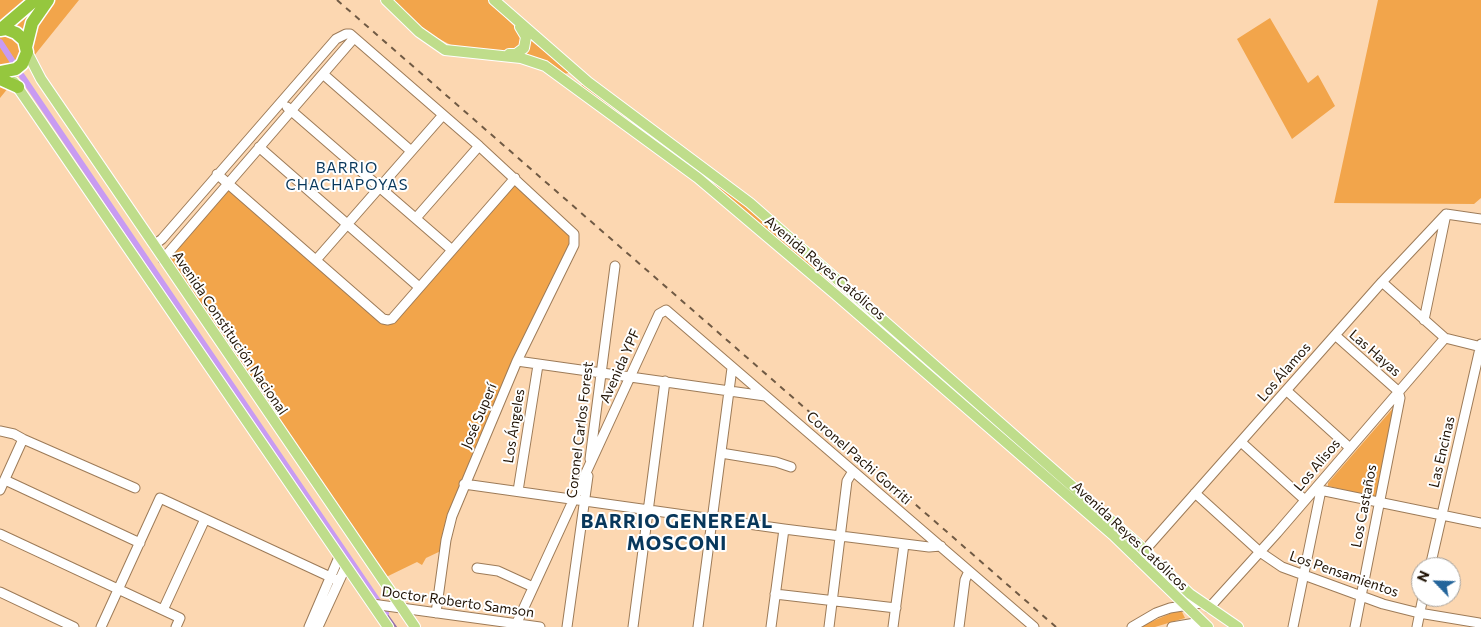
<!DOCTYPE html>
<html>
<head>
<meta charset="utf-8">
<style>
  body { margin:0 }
  #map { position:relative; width:1481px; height:627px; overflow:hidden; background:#fcd7b1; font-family:Commissioner,sans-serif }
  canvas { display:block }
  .north { position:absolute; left:1411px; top:557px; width:50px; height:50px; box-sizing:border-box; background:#fff; border:1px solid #a6a19b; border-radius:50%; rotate:294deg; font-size:14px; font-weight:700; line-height:20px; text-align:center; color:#211406 }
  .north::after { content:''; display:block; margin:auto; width:18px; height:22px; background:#24659b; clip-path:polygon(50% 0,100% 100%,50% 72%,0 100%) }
</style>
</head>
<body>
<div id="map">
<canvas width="1481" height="627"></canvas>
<div class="north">N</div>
</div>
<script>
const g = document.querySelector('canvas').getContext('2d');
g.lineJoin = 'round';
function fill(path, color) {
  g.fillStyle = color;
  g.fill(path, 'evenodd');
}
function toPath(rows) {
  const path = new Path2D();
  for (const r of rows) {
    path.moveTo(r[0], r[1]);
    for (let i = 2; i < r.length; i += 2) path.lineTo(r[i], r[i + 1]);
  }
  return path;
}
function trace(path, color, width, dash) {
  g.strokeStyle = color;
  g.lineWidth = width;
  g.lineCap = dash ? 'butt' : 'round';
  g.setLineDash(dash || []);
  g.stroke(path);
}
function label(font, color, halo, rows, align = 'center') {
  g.font = font + ' Commissioner,sans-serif';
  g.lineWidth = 4;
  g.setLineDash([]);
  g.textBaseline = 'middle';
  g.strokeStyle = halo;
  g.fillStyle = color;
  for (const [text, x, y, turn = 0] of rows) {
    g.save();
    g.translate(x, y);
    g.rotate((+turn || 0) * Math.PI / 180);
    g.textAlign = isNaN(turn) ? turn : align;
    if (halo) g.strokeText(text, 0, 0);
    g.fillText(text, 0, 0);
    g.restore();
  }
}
const green = toPath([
  [0,0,79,0,0,98],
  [393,0,488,0,519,31,524,43,514,52,455,47,427,33],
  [1378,0,1481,0,1481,198,1474,204,1334,203],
  [1270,18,1308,83,1318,75,1335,106,1292,139,1237,39],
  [530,40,568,70,568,73,564,74,553,66,524,54],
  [584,84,723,187,823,273,820,277,731,199,581,86],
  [515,178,575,238,453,513,445,549,426,558,422,565,417,562,382,579,163,259,228,183,385,320],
  [1395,406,1378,498,1328,486,1328,483],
  [1174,612,1182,612,1185,618,1155,627,1139,627]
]);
const stream = toPath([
  [386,613,396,627]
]);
const canal = toPath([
  [0,42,13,62],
  [22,76,386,613]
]);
const minor = toPath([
  [323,74,411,151],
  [287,107,452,250],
  [259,147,419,287],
  [217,174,383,319,388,320,392,319,515,178],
  [1446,214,1481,219],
  [416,218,479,146],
  [154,245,162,239,336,39,346,34,350,34,479,146,574,234,574,245,517,361,452,516,446,540,436,613],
  [163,259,354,38],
  [316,260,443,115],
  [1382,282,1445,338,1481,347],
  [1424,320,1446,214],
  [1335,335,1398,391,1400,398,1355,627],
  [517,361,765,396],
  [1287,391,1350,448],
  [0,431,14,434,23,439,0,490],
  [23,439,135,488],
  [1241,442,1305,500],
  [721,453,776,462,791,467],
  [590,459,615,266],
  [5,480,140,543],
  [464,484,784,529,929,547,941,546],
  [1315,489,1481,523],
  [518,491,538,365],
  [1195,493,1260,552,1282,567,1383,604,1419,613,1479,623],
  [0,534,180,618,176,627],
  [1137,559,1382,282,1446,214],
  [1430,567,1481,344],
  [477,568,498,571,533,587],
  [0,592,74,627],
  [775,594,896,608],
  [372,604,540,627],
  [1209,608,1277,533,1445,338],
  [163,610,205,519],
  [101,627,160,498,339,581],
  [309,627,339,557],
  [318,627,346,566],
  [515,627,659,314,666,310,1034,627],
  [567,627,588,476],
  [633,627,665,381],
  [698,627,732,368],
  [771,627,784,529],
  [829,627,847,481,853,471],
  [893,627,904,544],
  [959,627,965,580,969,571],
  [1132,627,1156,613,1170,608,1201,603],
  [1172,627,1201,622],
  [1293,627,1321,490],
  [1417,627,1423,597]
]);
const major = toPath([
  [386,0,419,32,445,50,521,58,545,66,698,178,835,294,1113,535,1208,627],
  [494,0,588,82,750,203,1138,544,1190,594,1238,627],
  [27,52,41,79,415,627],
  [509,54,516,54,524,48,526,37,520,27],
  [14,82,388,627]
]);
const highway = toPath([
  [0,30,6,29,16,33,24,40,27,52,22,64,16,69,0,72],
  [0,30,35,0],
  [26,47,32,23,48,0],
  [0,79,18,87]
]);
const rail = toPath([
  [337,0,1056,627]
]);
const streetNames = [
  ["Avenida Reyes Católicos",825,268,40],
  ["Avenida Constitución Nacional",230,333,56],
  ["Las Hayas",1375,353,41],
  ["Avenida YPF",620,366,-66],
  ["Los Álamos",1284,372,-49],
  ["José Superí",479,416,-67],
  ["Los Ángeles",514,426,-81],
  ["Coronel Carlos Forest",580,430,-83],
  ["Las Encinas",1442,452,-77],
  ["Coronel Pachi Gorriti",859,458,41],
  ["Los Alisos",1317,465,-50],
  ["Los Castaños",1364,506,-79],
  ["Avenida Reyes Católicos",1130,536,43],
  ["Los Pensamientos",1344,574,19],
  ["Doctor Roberto Samson",458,602,8]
];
const neighbourhoodNames = [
  ["BARRIO",347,168],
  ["CHACHAPOYAS",347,185]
];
const districtNames = [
  ["BARRIO GENEREAL",677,522],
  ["MOSCONI",677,544]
];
fill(green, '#f2a54b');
trace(stream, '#9672ab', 2);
trace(canal, '#c89bf2', 6);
trace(minor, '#9d7b58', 11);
trace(major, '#fff', 12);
trace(highway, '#fff', 15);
trace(minor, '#fff', 9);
trace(major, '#bfdd8b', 10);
trace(highway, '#95c73e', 12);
trace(rail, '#705a44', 2, [6, 6]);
label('14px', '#211406', '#fff', streetNames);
g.letterSpacing = '1px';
label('15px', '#08375b', '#fff', neighbourhoodNames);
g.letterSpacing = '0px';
g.letterSpacing = '1px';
label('bold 19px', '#08375b', '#fff', districtNames);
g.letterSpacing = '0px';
</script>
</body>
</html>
